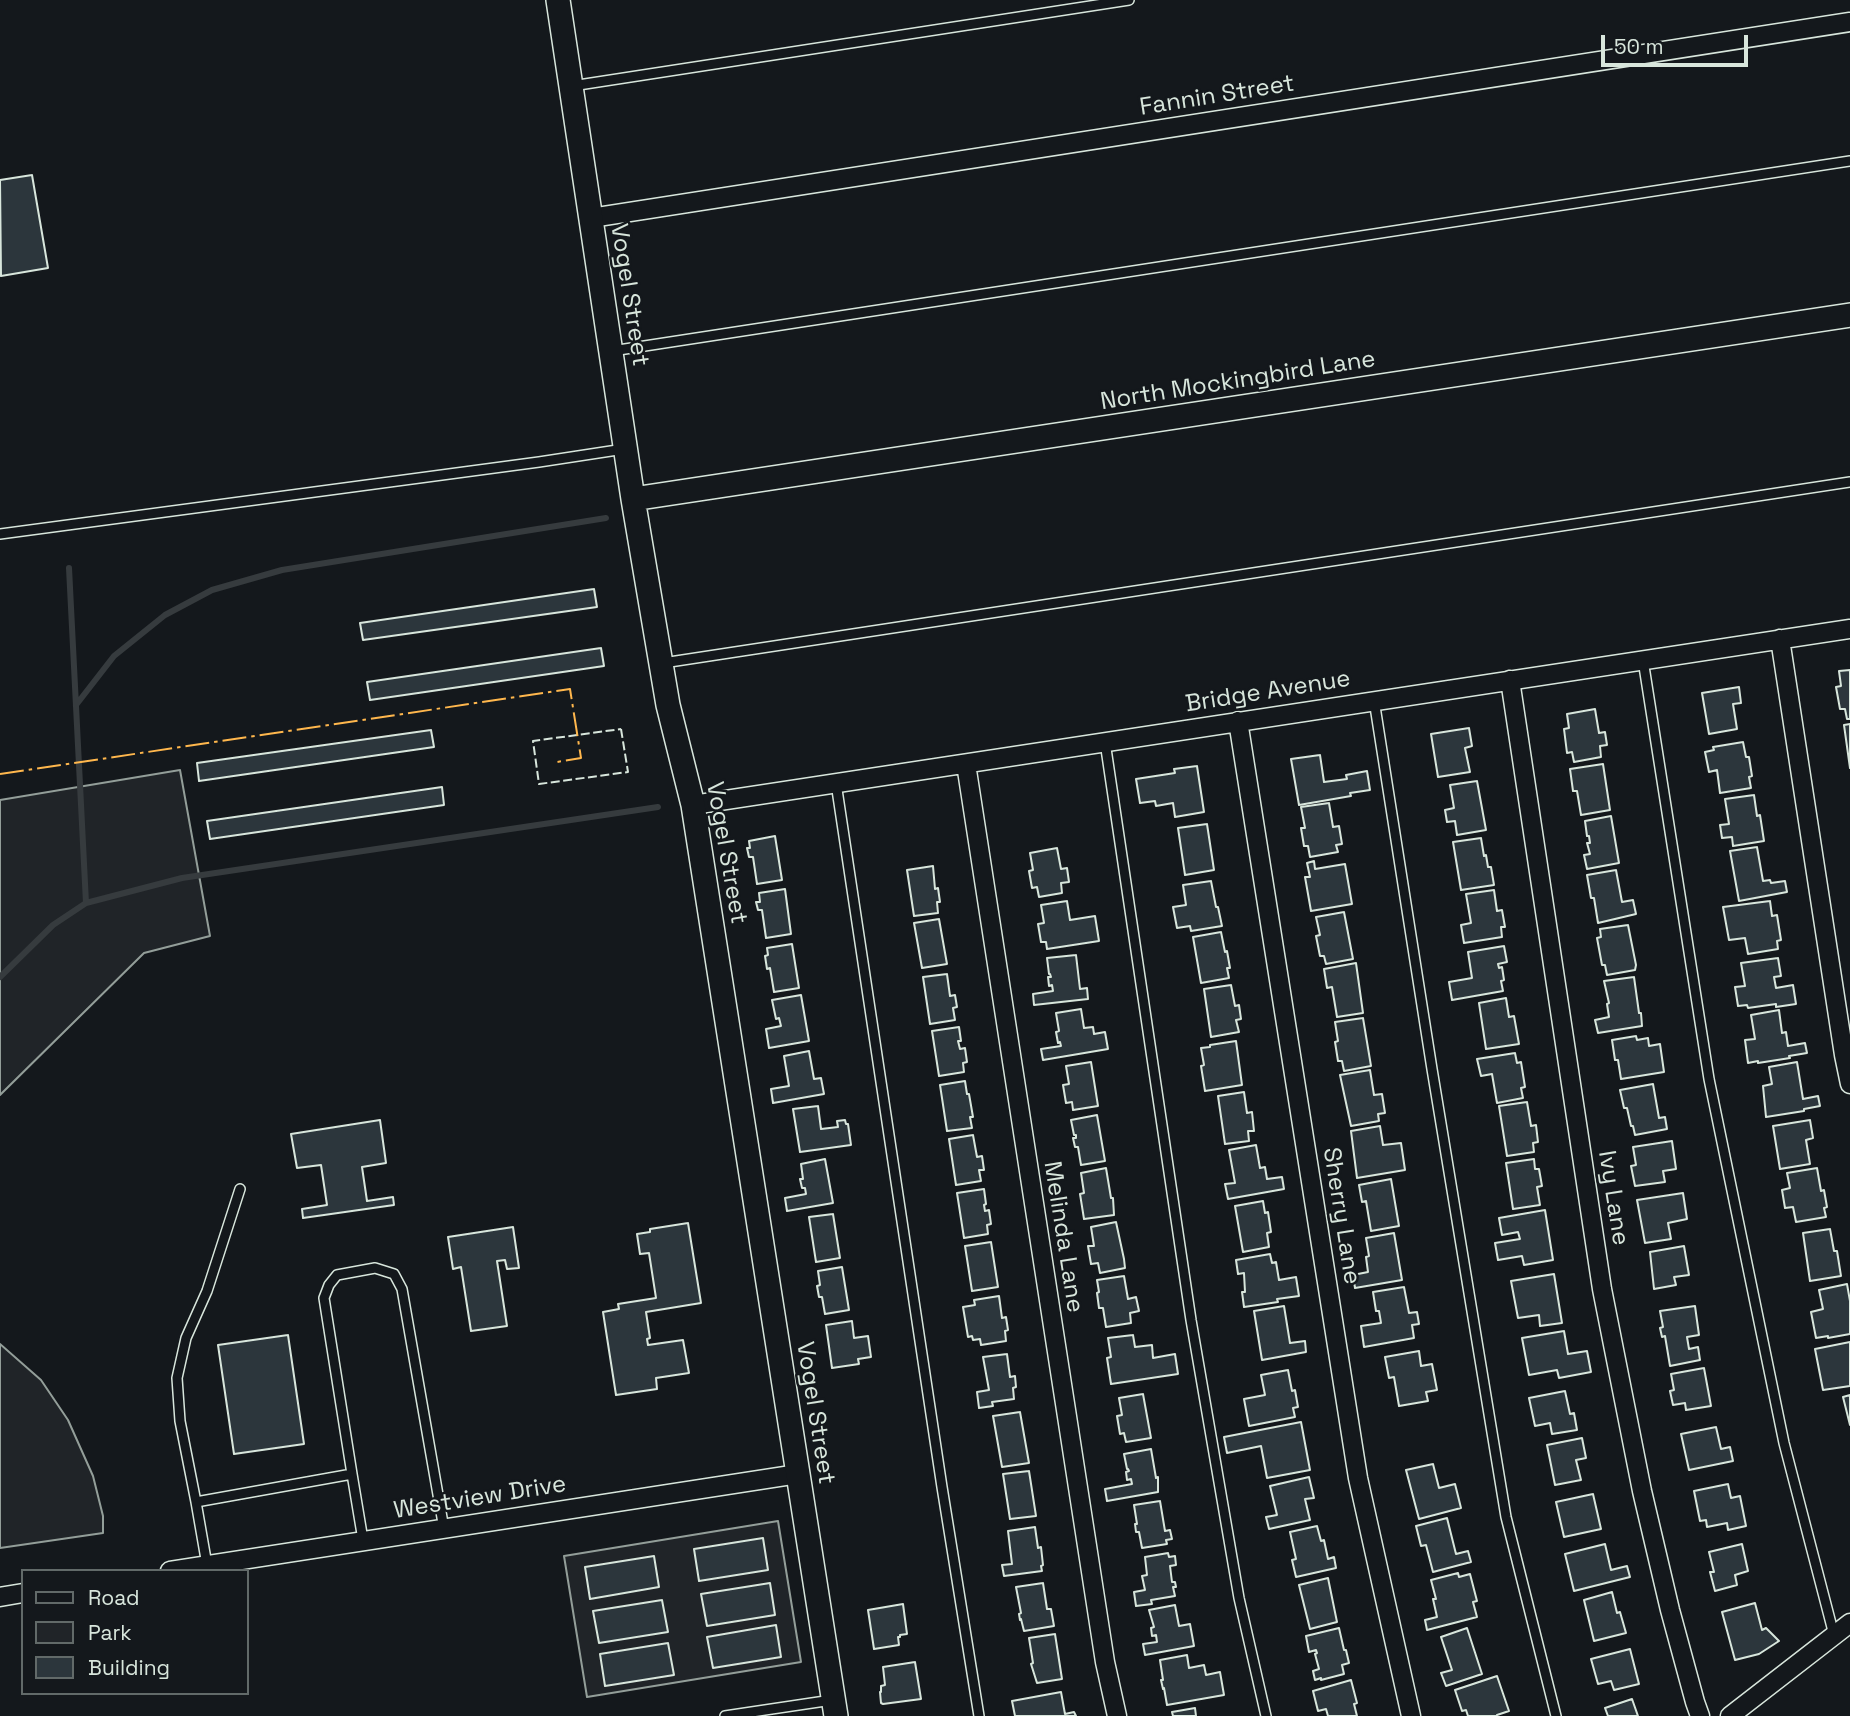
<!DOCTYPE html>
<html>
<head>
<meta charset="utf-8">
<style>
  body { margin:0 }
  #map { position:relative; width:1850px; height:1716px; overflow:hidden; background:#14181c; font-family:"Space Grotesk",sans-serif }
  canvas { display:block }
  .legend { position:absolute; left:21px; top:1569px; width:228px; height:126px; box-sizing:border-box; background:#14181c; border:2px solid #626a69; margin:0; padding:9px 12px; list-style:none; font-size:21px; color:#d8e6dc }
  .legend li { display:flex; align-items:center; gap:14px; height:35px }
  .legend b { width:35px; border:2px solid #626a69 }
  .scale { position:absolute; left:1601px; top:35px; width:147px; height:32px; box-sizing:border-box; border:4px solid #d8e6dc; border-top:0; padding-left:9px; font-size:21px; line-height:24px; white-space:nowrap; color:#d8e6dc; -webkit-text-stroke:5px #14181c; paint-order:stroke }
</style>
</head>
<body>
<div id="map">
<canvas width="1850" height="1716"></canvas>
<ul class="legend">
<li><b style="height:9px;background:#14181c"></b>Road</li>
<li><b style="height:19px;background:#202428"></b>Park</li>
<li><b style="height:19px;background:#2c363c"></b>Building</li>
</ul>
<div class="scale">50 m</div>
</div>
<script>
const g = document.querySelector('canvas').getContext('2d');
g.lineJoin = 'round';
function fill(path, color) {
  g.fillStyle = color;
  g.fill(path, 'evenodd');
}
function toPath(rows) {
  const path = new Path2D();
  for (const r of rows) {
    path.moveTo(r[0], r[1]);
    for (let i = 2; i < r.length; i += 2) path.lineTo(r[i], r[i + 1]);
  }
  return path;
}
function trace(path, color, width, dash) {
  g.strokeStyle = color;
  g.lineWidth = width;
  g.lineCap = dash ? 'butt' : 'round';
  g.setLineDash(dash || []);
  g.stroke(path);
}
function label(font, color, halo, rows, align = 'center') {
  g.font = font + ' "Space Grotesk",sans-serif';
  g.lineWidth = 5;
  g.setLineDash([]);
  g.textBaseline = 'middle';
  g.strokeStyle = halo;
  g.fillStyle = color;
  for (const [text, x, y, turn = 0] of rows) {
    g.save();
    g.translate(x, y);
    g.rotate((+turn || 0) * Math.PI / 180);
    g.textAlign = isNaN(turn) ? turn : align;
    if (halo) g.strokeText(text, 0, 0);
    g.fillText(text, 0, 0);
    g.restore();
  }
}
const green = toPath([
  [180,770,210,936,144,953,0,1095,0,800,180,770],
  [0,1344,41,1380,68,1420,93,1476,103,1516,103,1533,0,1548,0,1344],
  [778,1521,801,1662,587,1697,564,1556,778,1521]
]);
const stream = toPath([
  [69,568,86,903],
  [76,705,114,656,165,615,212,590,282,570,606,518],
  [0,977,53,925,86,903,182,878,658,807]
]);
const building = toPath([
  [32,175,48,268,1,276,0,180,32,175],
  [594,589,597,607,363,640,360,623,594,589],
  [601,648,604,666,370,700,367,682,601,648],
  [1850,670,1850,719,1847,719,1845,709,1840,709,1836,687,1841,686,1839,671,1850,670],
  [1739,687,1741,703,1733,704,1737,729,1709,734,1702,693,1739,687],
  [1595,709,1599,733,1605,732,1607,745,1600,746,1601,757,1574,762,1572,752,1567,753,1564,729,1569,728,1567,714,1595,709],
  [1850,724,1850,768,1844,725,1850,724],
  [1469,728,1472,746,1465,748,1470,772,1438,777,1431,734,1469,728],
  [431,730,434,747,199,781,197,763,431,730],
  [1743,742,1746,757,1749,757,1752,776,1749,777,1751,788,1720,793,1717,770,1709,772,1705,752,1714,750,1713,747,1743,742],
  [1320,755,1324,782,1347,779,1346,775,1367,771,1370,790,1350,793,1351,796,1299,805,1291,759,1320,755],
  [1603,764,1610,810,1581,815,1577,791,1573,791,1570,769,1603,764],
  [1197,766,1204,812,1175,817,1173,803,1156,806,1155,801,1140,803,1136,779,1175,773,1174,769,1197,766],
  [1477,781,1486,830,1457,835,1455,821,1447,822,1445,810,1454,808,1450,785,1477,781],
  [442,787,444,805,210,839,207,821,442,787],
  [1754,795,1757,816,1760,815,1764,841,1733,846,1732,837,1722,838,1720,825,1729,824,1725,799,1754,795],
  [1329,803,1333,827,1339,826,1342,844,1336,845,1338,852,1310,857,1308,846,1304,846,1301,828,1305,828,1301,807,1329,803],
  [1611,816,1619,863,1587,869,1584,855,1590,854,1587,843,1590,843,1589,836,1587,836,1585,821,1611,816],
  [1207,824,1214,870,1185,875,1178,828,1207,824],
  [775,836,782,880,757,884,753,857,749,857,747,848,750,848,749,841,775,836],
  [1481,838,1484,856,1486,855,1488,867,1491,867,1494,885,1461,890,1453,842,1481,838],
  [1757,847,1763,881,1770,880,1771,883,1785,881,1787,892,1739,901,1730,851,1757,847],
  [1057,848,1061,869,1067,868,1069,882,1061,883,1062,893,1039,897,1037,887,1032,888,1029,871,1033,870,1030,853,1057,848],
  [1314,861,1315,869,1345,864,1352,904,1311,911,1305,877,1310,877,1307,863,1314,861],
  [933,866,935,889,938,888,940,902,937,902,938,913,914,916,907,870,933,866],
  [1616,870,1622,902,1633,900,1636,914,1598,923,1594,898,1591,898,1587,875,1616,870],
  [1211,881,1216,907,1218,907,1222,926,1191,931,1190,926,1177,928,1173,907,1186,905,1183,885,1211,881],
  [785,889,791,934,766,938,762,910,758,910,756,902,760,902,759,893,785,889],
  [1494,890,1497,911,1502,910,1505,927,1501,927,1502,937,1464,943,1461,925,1471,923,1466,894,1494,890],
  [1067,901,1070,920,1095,916,1099,941,1047,949,1046,942,1041,942,1038,924,1044,923,1041,905,1067,901],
  [1770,901,1772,916,1777,915,1781,940,1777,941,1778,949,1748,954,1745,938,1729,940,1723,907,1770,901],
  [1344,912,1353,959,1326,964,1324,956,1320,956,1316,936,1320,935,1316,917,1344,912],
  [939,919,947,964,922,968,914,923,939,919],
  [1628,925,1636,965,1635,970,1607,975,1605,965,1602,965,1597,938,1601,937,1600,929,1628,925],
  [1221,932,1225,952,1227,951,1230,968,1227,968,1229,978,1201,983,1193,937,1221,932],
  [792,944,799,988,774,992,770,968,767,969,765,956,768,955,767,948,792,944],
  [1504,946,1507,962,1498,964,1499,968,1502,967,1504,980,1501,981,1503,991,1452,1000,1449,982,1472,978,1468,952,1504,946],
  [1076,955,1080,989,1087,988,1088,999,1034,1005,1033,994,1053,991,1052,985,1049,986,1048,977,1051,977,1050,974,1049,974,1047,958,1076,955],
  [1778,958,1781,976,1774,977,1776,988,1793,985,1796,1004,1776,1007,1776,1004,1748,1008,1747,1005,1738,1006,1735,987,1745,986,1741,963,1778,958],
  [1356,963,1363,1013,1337,1017,1332,987,1327,988,1324,969,1356,963],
  [947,974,950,996,955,995,957,1007,953,1008,955,1020,930,1024,923,977,947,974],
  [1634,977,1639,1013,1641,1013,1642,1026,1598,1033,1595,1020,1609,1017,1607,1004,1609,1003,1604,981,1634,977],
  [1231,985,1235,1006,1239,1005,1241,1019,1236,1020,1239,1032,1211,1037,1204,989,1231,985],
  [801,995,809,1041,769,1048,766,1029,781,1026,779,1018,776,1019,772,1000,801,995],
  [1506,998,1509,1017,1514,1016,1519,1044,1486,1049,1479,1003,1506,998],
  [1081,1009,1084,1028,1093,1027,1094,1034,1105,1032,1108,1049,1043,1060,1041,1049,1061,1046,1060,1042,1058,1043,1056,1032,1059,1031,1056,1013,1081,1009],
  [1779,1010,1782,1033,1786,1032,1788,1046,1805,1043,1807,1053,1789,1056,1790,1058,1758,1063,1758,1061,1748,1063,1745,1040,1755,1039,1751,1015,1779,1010],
  [1363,1018,1371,1066,1344,1071,1342,1061,1338,1061,1335,1042,1338,1041,1335,1022,1363,1018],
  [959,1027,961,1041,958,1041,960,1049,965,1048,967,1062,963,1063,964,1072,939,1076,932,1031,959,1027],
  [1636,1036,1637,1040,1648,1038,1649,1046,1660,1044,1664,1072,1621,1079,1618,1060,1615,1060,1612,1040,1636,1036],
  [1236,1041,1242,1085,1205,1091,1201,1066,1204,1065,1201,1048,1210,1047,1210,1045,1236,1041],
  [809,1051,814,1079,821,1078,824,1094,773,1103,771,1089,789,1086,784,1056,809,1051],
  [1515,1053,1517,1063,1521,1062,1525,1087,1521,1088,1523,1098,1497,1103,1492,1074,1481,1076,1477,1059,1515,1053],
  [1091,1062,1098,1106,1073,1110,1072,1102,1066,1103,1063,1085,1069,1084,1066,1066,1091,1062],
  [1797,1062,1803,1099,1818,1096,1820,1106,1804,1109,1804,1111,1766,1117,1763,1086,1772,1084,1769,1067,1797,1062],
  [1370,1070,1374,1095,1382,1094,1385,1113,1378,1114,1379,1121,1351,1126,1340,1075,1370,1070],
  [965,1081,967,1094,969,1094,973,1117,970,1117,972,1128,947,1131,940,1085,965,1081],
  [1653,1084,1659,1118,1665,1117,1667,1129,1635,1135,1633,1126,1631,1126,1627,1108,1624,1108,1620,1090,1653,1084],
  [1244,1092,1247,1113,1252,1112,1254,1131,1248,1131,1249,1141,1225,1144,1218,1096,1244,1092],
  [1527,1102,1531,1126,1536,1125,1538,1142,1533,1143,1534,1152,1507,1156,1499,1106,1527,1102],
  [818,1106,821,1129,838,1127,837,1121,845,1120,846,1124,848,1124,851,1145,800,1152,793,1109,818,1106],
  [1097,1115,1105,1161,1081,1165,1078,1147,1075,1147,1073,1138,1076,1138,1076,1135,1074,1135,1071,1120,1097,1115],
  [380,1120,386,1163,362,1167,367,1201,393,1197,394,1205,303,1218,302,1209,327,1205,321,1165,297,1168,291,1134,380,1120],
  [1810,1120,1813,1138,1806,1140,1810,1164,1780,1169,1773,1126,1810,1120],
  [1380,1126,1383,1145,1401,1143,1405,1170,1357,1178,1351,1131,1380,1126],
  [973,1135,977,1157,982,1156,984,1170,979,1170,981,1181,956,1185,949,1139,973,1135],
  [1672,1141,1676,1169,1663,1171,1665,1182,1635,1186,1631,1166,1636,1165,1633,1147,1672,1141],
  [1256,1145,1260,1168,1265,1167,1267,1179,1282,1177,1284,1189,1228,1199,1225,1184,1235,1183,1229,1150,1256,1145],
  [825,1159,833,1203,787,1211,785,1198,806,1194,805,1188,802,1188,800,1179,803,1179,801,1164,825,1159],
  [1534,1159,1535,1169,1539,1169,1542,1186,1537,1187,1540,1205,1513,1209,1506,1163,1534,1159],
  [1106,1168,1111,1198,1113,1198,1114,1215,1084,1219,1080,1194,1084,1193,1081,1173,1106,1168],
  [1817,1168,1821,1191,1824,1190,1827,1207,1824,1208,1826,1217,1796,1222,1793,1207,1785,1208,1782,1190,1790,1188,1787,1173,1817,1168],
  [1391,1179,1399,1226,1371,1231,1366,1201,1362,1202,1359,1185,1391,1179],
  [984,1189,986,1204,984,1205,985,1211,989,1210,991,1224,987,1225,988,1234,964,1238,957,1193,984,1189],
  [1683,1193,1687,1219,1668,1223,1671,1239,1645,1243,1637,1200,1683,1193],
  [1263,1201,1265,1213,1268,1212,1271,1232,1267,1233,1269,1247,1243,1252,1235,1206,1263,1201],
  [1545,1210,1553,1260,1524,1265,1522,1256,1498,1260,1495,1243,1520,1239,1518,1232,1502,1235,1499,1218,1545,1210],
  [833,1214,840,1258,816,1262,809,1217,833,1214],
  [1116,1222,1124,1259,1125,1268,1100,1273,1098,1263,1091,1264,1088,1246,1094,1246,1091,1227,1116,1222],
  [688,1223,701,1303,646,1312,650,1338,647,1339,648,1345,683,1340,689,1373,656,1378,657,1389,616,1395,603,1312,619,1309,618,1304,656,1298,649,1253,640,1254,637,1234,650,1232,650,1229,688,1223],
  [513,1227,519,1268,507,1269,505,1260,497,1261,507,1326,471,1331,461,1267,453,1269,448,1237,513,1227],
  [1830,1229,1834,1251,1837,1251,1841,1276,1810,1281,1803,1233,1830,1229],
  [1394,1233,1402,1280,1355,1288,1353,1275,1368,1272,1366,1257,1369,1256,1366,1238,1394,1233],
  [991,1242,998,1287,972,1291,965,1246,991,1242],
  [1684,1246,1689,1275,1674,1277,1676,1285,1654,1289,1650,1252,1684,1246],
  [1270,1254,1272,1263,1276,1262,1279,1280,1296,1277,1299,1296,1277,1299,1278,1302,1244,1307,1242,1292,1245,1292,1244,1273,1238,1274,1236,1260,1270,1254],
  [842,1267,849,1310,825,1314,822,1297,819,1297,817,1286,820,1285,818,1271,842,1267],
  [1554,1274,1562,1323,1540,1326,1539,1315,1518,1318,1511,1281,1554,1274],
  [1124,1276,1128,1299,1136,1297,1139,1311,1130,1313,1131,1323,1106,1327,1103,1308,1099,1308,1097,1293,1099,1292,1097,1280,1124,1276],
  [1847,1284,1850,1301,1850,1334,1828,1338,1828,1336,1816,1338,1811,1312,1823,1309,1819,1290,1847,1284],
  [1404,1287,1409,1313,1417,1312,1419,1324,1412,1325,1414,1338,1364,1347,1361,1326,1381,1323,1379,1311,1376,1311,1373,1292,1404,1287],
  [999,1296,1002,1318,1006,1317,1008,1330,1005,1331,1006,1341,981,1345,980,1339,973,1340,972,1336,968,1337,963,1307,975,1305,974,1300,999,1296],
  [1284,1306,1290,1343,1305,1341,1306,1352,1262,1360,1254,1311,1284,1306],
  [1695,1306,1699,1335,1687,1337,1689,1349,1698,1347,1700,1360,1670,1366,1665,1336,1662,1337,1660,1328,1663,1327,1660,1311,1695,1306],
  [852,1321,854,1338,868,1336,871,1357,858,1359,859,1364,832,1368,826,1325,852,1321],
  [1564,1331,1568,1354,1587,1351,1591,1372,1559,1378,1557,1370,1529,1375,1522,1338,1564,1331],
  [288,1335,304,1444,234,1454,218,1345,288,1335],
  [1133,1335,1135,1347,1152,1345,1153,1358,1175,1354,1178,1374,1111,1384,1107,1358,1111,1357,1108,1338,1133,1335],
  [1850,1342,1850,1386,1823,1390,1815,1349,1850,1342],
  [1419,1351,1421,1366,1432,1364,1437,1390,1426,1392,1428,1401,1399,1406,1394,1377,1389,1378,1385,1357,1419,1351],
  [1007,1354,1010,1377,1015,1376,1016,1387,1013,1388,1014,1399,992,1402,993,1406,979,1408,977,1392,989,1390,983,1357,1007,1354],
  [1704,1368,1711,1406,1686,1410,1685,1403,1673,1405,1670,1391,1674,1390,1671,1374,1704,1368],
  [1288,1370,1292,1391,1295,1390,1298,1407,1293,1408,1295,1417,1249,1426,1244,1399,1265,1395,1261,1375,1288,1370],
  [1565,1391,1570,1414,1574,1413,1577,1430,1552,1434,1550,1423,1535,1426,1529,1398,1565,1391],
  [1143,1394,1151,1438,1126,1442,1124,1433,1120,1434,1117,1416,1122,1415,1119,1398,1143,1394],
  [1850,1395,1850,1425,1843,1397,1850,1395],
  [1020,1412,1029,1463,1002,1467,993,1416,1020,1412],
  [1301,1422,1310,1470,1267,1478,1261,1446,1227,1453,1224,1437,1301,1422],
  [1716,1427,1721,1449,1730,1447,1733,1461,1689,1470,1681,1434,1716,1427],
  [1582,1438,1586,1458,1576,1460,1581,1480,1555,1485,1547,1445,1582,1438],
  [1151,1449,1156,1478,1158,1477,1158,1492,1107,1501,1105,1489,1132,1484,1131,1479,1127,1480,1126,1472,1129,1471,1128,1469,1127,1469,1124,1454,1151,1449],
  [1433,1464,1439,1488,1455,1484,1461,1508,1419,1519,1406,1470,1433,1464],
  [1029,1471,1036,1516,1010,1519,1003,1474,1029,1471],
  [1309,1477,1314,1498,1305,1499,1310,1520,1269,1529,1266,1517,1277,1515,1270,1486,1309,1477],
  [1728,1484,1731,1498,1740,1496,1746,1526,1728,1530,1727,1523,1707,1527,1706,1520,1700,1521,1694,1491,1728,1484],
  [1593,1494,1601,1529,1564,1537,1556,1502,1593,1494],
  [1160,1501,1165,1531,1170,1530,1172,1539,1166,1540,1167,1544,1142,1548,1139,1532,1136,1532,1135,1524,1137,1524,1134,1505,1160,1501],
  [1447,1518,1456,1554,1468,1551,1471,1562,1433,1572,1426,1545,1421,1546,1416,1526,1447,1518],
  [1317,1526,1321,1541,1324,1540,1328,1559,1334,1557,1336,1568,1296,1577,1292,1560,1296,1559,1290,1532,1317,1526],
  [1035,1527,1038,1548,1041,1547,1043,1565,1041,1566,1042,1571,1004,1576,1002,1565,1012,1564,1008,1531,1035,1527],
  [763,1538,768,1570,699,1581,694,1549,763,1538],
  [1605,1544,1611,1570,1627,1566,1630,1577,1574,1591,1565,1554,1605,1544],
  [1742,1544,1748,1571,1735,1575,1737,1585,1715,1591,1710,1572,1714,1572,1709,1552,1742,1544],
  [1168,1553,1169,1557,1175,1556,1176,1565,1170,1566,1172,1582,1175,1582,1176,1587,1173,1587,1175,1596,1151,1600,1152,1604,1136,1606,1134,1592,1145,1590,1142,1576,1147,1575,1145,1557,1168,1553],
  [654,1556,659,1587,590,1599,585,1567,654,1556],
  [1458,1573,1459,1577,1470,1574,1477,1601,1473,1602,1477,1617,1427,1630,1425,1620,1437,1617,1433,1599,1436,1599,1431,1580,1458,1573],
  [1328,1578,1337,1622,1310,1629,1299,1585,1328,1578],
  [770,1583,775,1615,707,1626,701,1594,770,1583],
  [1043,1583,1047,1609,1051,1609,1054,1626,1024,1631,1021,1619,1020,1620,1019,1614,1021,1613,1016,1587,1043,1583],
  [1612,1592,1617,1613,1620,1612,1626,1633,1594,1641,1584,1600,1612,1592],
  [662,1600,668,1632,599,1643,593,1611,662,1600],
  [1755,1603,1762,1630,1766,1628,1779,1641,1759,1654,1735,1660,1722,1612,1755,1603],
  [903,1604,907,1634,900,1635,900,1637,898,1637,899,1645,874,1649,868,1610,903,1604],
  [1175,1605,1179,1626,1190,1624,1194,1646,1145,1655,1143,1644,1157,1642,1156,1635,1152,1636,1151,1628,1154,1627,1149,1610,1175,1605],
  [776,1625,781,1657,713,1668,707,1637,776,1625],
  [1339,1628,1344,1650,1346,1650,1349,1663,1342,1665,1344,1674,1321,1680,1321,1678,1315,1680,1313,1671,1319,1669,1315,1654,1317,1653,1316,1650,1309,1652,1306,1636,1339,1628],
  [1467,1628,1482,1674,1446,1686,1441,1673,1452,1670,1441,1637,1467,1628],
  [1055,1634,1062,1679,1037,1683,1031,1664,1033,1663,1029,1638,1055,1634],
  [668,1643,674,1675,605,1686,600,1654,668,1643],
  [1630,1649,1639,1684,1614,1690,1611,1681,1598,1684,1591,1659,1630,1649],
  [1187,1655,1189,1668,1204,1665,1206,1675,1220,1672,1224,1695,1167,1705,1164,1688,1163,1689,1161,1680,1163,1680,1160,1660,1187,1655],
  [915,1662,921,1699,883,1704,881,1703,880,1692,881,1692,881,1686,885,1685,883,1667,915,1662],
  [1497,1676,1509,1711,1497,1715,1497,1716,1468,1716,1466,1710,1462,1711,1455,1690,1497,1676],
  [1351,1680,1357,1703,1354,1704,1357,1716,1328,1716,1326,1709,1318,1711,1313,1691,1351,1680],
  [1061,1692,1065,1714,1074,1712,1076,1716,1015,1716,1012,1701,1061,1692],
  [1632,1699,1638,1716,1608,1716,1605,1708,1632,1699],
  [1195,1708,1196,1716,1173,1716,1172,1712,1195,1708]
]);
const service = toPath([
  [572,86,1129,0],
  [612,351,1850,161],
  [0,534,539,462,624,449],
  [1643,660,1709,1079,1784,1443,1834,1635],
  [663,663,1850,482],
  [1374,700,1432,1069,1506,1517,1556,1716],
  [1105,742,1191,1320,1239,1598,1266,1716],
  [836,783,942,1487,979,1716],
  [352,1474,363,1540],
  [196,1502,180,1421,177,1378,186,1338,207,1291,240,1189],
  [207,1565,196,1502,352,1474,324,1298,329,1285,337,1275,375,1268,394,1274,402,1289,444,1529],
  [725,1716,832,1700]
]);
const minor = toPath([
  [591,218,1850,22],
  [1780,639,1844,1055,1850,1084],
  [1510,680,1602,1289,1642,1491,1670,1610,1695,1702,1700,1716],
  [1238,721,1358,1478,1411,1716],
  [966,764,1105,1662,1117,1716],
  [693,805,1850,629],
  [170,1571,798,1474],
  [0,1597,23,1593],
  [1730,1716,1850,1623]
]);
const tertiary = toPath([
  [558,0,633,499,668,705,693,805,836,1716],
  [633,499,1850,315]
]);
const fence = toPath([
  [621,729,628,772,539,784,533,741,621,729]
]);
const power = toPath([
  [0,774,570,689,581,758,557,762]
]);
const streetNames = [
  ["Fannin Street",1217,96,-9],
  ["Vogel Street",629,295,81],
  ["North Mockingbird Lane",1238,381,-9],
  ["Bridge Avenue",1268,692,-9],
  ["Vogel Street",726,853,80],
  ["Ivy Lane",1613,1198,81],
  ["Sherry Lane",1341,1216,81],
  ["Melinda Lane",1063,1237,81],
  ["Vogel Street",815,1413,81],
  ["Westview Drive",480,1498,-9]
];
fill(green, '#202428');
trace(green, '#939e99', 2);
trace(stream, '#363b3e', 6);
fill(building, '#2c363c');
trace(building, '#d8e6dc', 2);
trace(service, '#d8e6dc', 12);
trace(minor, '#d8e6dc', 21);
trace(tertiary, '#d8e6dc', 26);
trace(service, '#14181c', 9);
trace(minor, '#14181c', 18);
trace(tertiary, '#14181c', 23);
trace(fence, '#d8e6dc', 2, [9, 3.5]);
trace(power, '#ffb74d', 2, [24, 5, 3.5, 5]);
label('24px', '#d8e6dc', '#14181c', streetNames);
</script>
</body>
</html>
